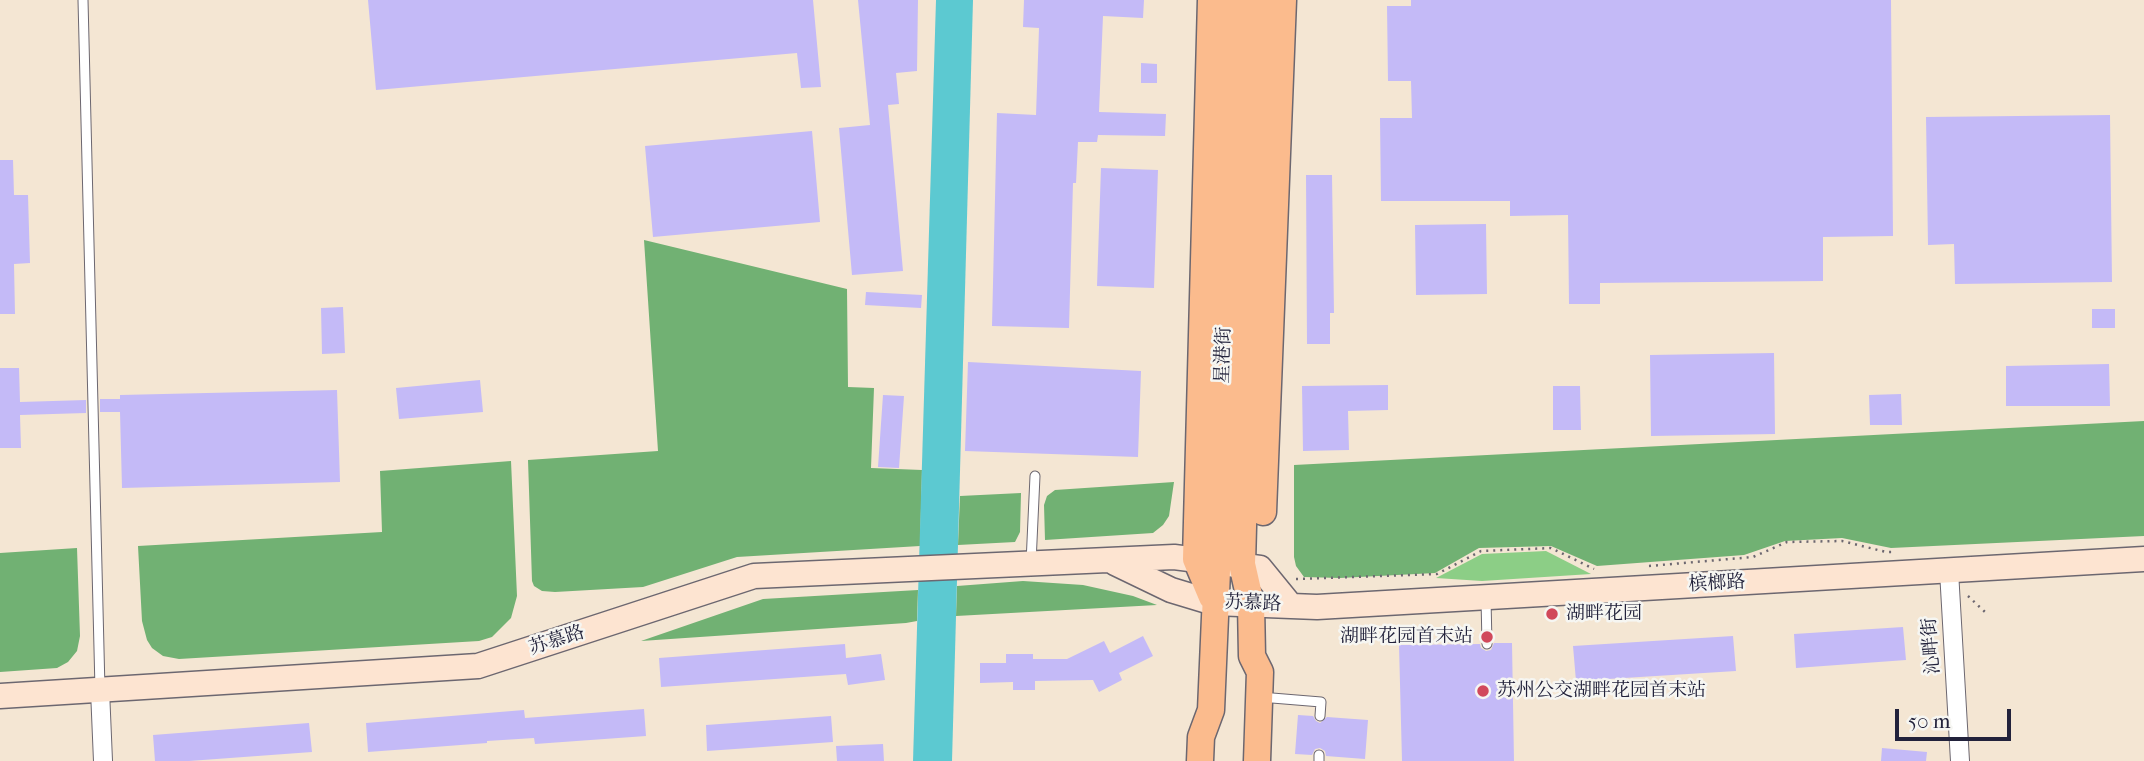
<!DOCTYPE html>
<html>
<head>
<meta charset="utf-8">
<style>
  body { margin:0 }
  #map { position:relative; width:2144px; height:761px; overflow:hidden; background:#f4e6d3; font-family:"IM FELL French Canon",serif }
  canvas { display:block }
  .scale { position:absolute; left:1895px; top:709px; width:116px; height:32px; box-sizing:border-box; border:4px solid #22223b; border-top:0; padding-left:9px; font-size:21px; line-height:24px; white-space:nowrap; color:#22223b; -webkit-text-stroke:5px #f6f6f2; paint-order:stroke }
</style>
</head>
<body>
<div id="map">
<canvas width="2144" height="761"></canvas>
<div class="scale">50 m</div>
</div>
<script>
const g = document.querySelector('canvas').getContext('2d');
g.lineJoin = 'round';
function fill(path, color) {
  g.fillStyle = color;
  g.fill(path, 'evenodd');
}
function toPath(rows) {
  const path = new Path2D();
  for (const r of rows) {
    path.moveTo(r[0], r[1]);
    for (let i = 2; i < r.length; i += 2) path.lineTo(r[i], r[i + 1]);
  }
  return path;
}
function trace(path, color, width, dash) {
  g.strokeStyle = color;
  g.lineWidth = width;
  g.lineCap = dash ? 'butt' : 'round';
  g.setLineDash(dash || []);
  g.stroke(path);
}
function label(font, color, halo, rows, align = 'center') {
  g.font = font + ' "IM FELL French Canon","Noto Serif SC",serif';
  g.lineWidth = 5;
  g.setLineDash([]);
  g.textBaseline = 'middle';
  g.strokeStyle = halo;
  g.fillStyle = color;
  for (const [text, x, y, turn = 0] of rows) {
    g.save();
    g.translate(x, y);
    g.rotate((+turn || 0) * Math.PI / 180);
    g.textAlign = isNaN(turn) ? turn : align;
    if (halo) g.strokeText(text, 0, 0);
    g.fillText(text, 0, 0);
    g.restore();
  }
}
const green = toPath([
  [1546,551,1591,574,1482,581,1436,578,1482,554]
]);
const forest = toPath([
  [644,240,847,289,848,387,874,388,871,468,922,470,920,546,737,557,643,587,555,592,542,591,534,586,532,581,528,460,658,451],
  [2144,421,2144,536,1891,548,1842,538,1785,541,1744,555,1597,566,1551,546,1479,548,1435,573,1340,578,1304,577,1296,566,1294,557,1294,465],
  [511,461,517,596,511,618,492,637,479,641,179,659,163,656,152,648,147,640,142,621,138,546,382,532,380,471],
  [1174,482,1169,516,1163,525,1153,533,1045,540,1044,505,1047,496,1055,490],
  [1021,493,1020,532,1015,542,958,545,960,496],
  [77,548,80,636,77,651,68,662,57,668,0,672,0,553],
  [1023,581,1083,585,1133,596,1157,605,956,616,957,586],
  [918,590,917,621,906,623,641,641,763,599]
]);
const water = toPath([
  [936,0,973,0,952,761,913,761]
]);
const building = toPath([
  [368,0,813,0,821,87,801,88,797,53,376,90],
  [858,0,918,0,917,71,896,73,899,104,888,105,903,271,852,275,839,128,870,125],
  [1024,0,1144,0,1143,18,1103,16,1099,112,1166,114,1165,136,1098,135,1097,142,1078,142,1076,183,1073,183,1069,328,992,326,997,113,1036,115,1039,28,1023,27],
  [1411,0,1891,0,1893,236,1823,237,1823,281,1600,283,1600,304,1569,304,1568,215,1510,216,1510,201,1381,201,1380,118,1412,118,1411,81,1388,81,1387,6,1411,6],
  [1141,63,1157,64,1157,83,1141,83],
  [2110,115,2112,282,1955,284,1954,244,1928,245,1926,117],
  [812,131,820,222,653,237,645,146],
  [0,160,13,160,14,195,28,195,30,263,14,264,15,314,0,314],
  [1101,168,1158,170,1154,288,1097,286],
  [1306,175,1332,175,1334,313,1330,313,1330,344,1307,344],
  [1486,224,1487,294,1416,295,1415,225],
  [866,292,922,295,921,308,865,305],
  [343,307,345,353,322,354,321,308],
  [2092,309,2115,309,2115,328,2092,328],
  [1774,353,1775,434,1651,436,1650,355],
  [968,362,1141,371,1138,457,965,451],
  [2109,364,2110,406,2006,406,2006,366],
  [0,368,19,368,20,402,86,400,86,413,20,415,21,448,0,448],
  [480,380,483,412,399,419,396,388],
  [1388,385,1388,410,1348,411,1349,450,1303,451,1302,386],
  [1553,386,1580,386,1581,430,1553,430],
  [337,390,340,482,122,488,120,412,100,412,100,399,120,399,120,395],
  [1901,394,1902,425,1870,425,1869,395],
  [883,395,904,396,899,468,878,467],
  [1903,627,1906,660,1796,668,1794,634],
  [1143,636,1153,656,1119,673,1122,680,1099,692,1093,680,1035,681,1035,690,1013,690,1013,682,980,683,980,663,1006,663,1006,654,1033,654,1033,659,1067,659,1104,641,1110,653],
  [1733,636,1736,671,1576,681,1573,646],
  [1494,643,1512,643,1514,761,1402,761,1399,645,1480,644,1481,648,1486,651,1491,650],
  [845,644,846,658,881,654,885,680,848,685,846,674,661,687,659,658],
  [644,709,646,736,535,744,534,738,487,741,487,743,368,752,366,723,524,710,525,718],
  [1298,715,1313,716,1316,721,1320,723,1327,717,1368,720,1365,759,1326,756,1325,751,1320,748,1315,749,1312,755,1295,754],
  [831,716,833,742,707,751,706,725],
  [309,723,312,752,189,761,155,761,153,735],
  [883,744,884,761,837,761,836,746],
  [1882,748,1927,752,1926,761,1881,761]
]);
const path = toPath([
  [1649,566,1753,557,1787,542,1842,541,1886,552,1896,552],
  [1296,579,1437,574,1481,551,1551,548,1594,569],
  [1968,596,1985,612]
]);
const service = toPath([
  [83,0,100,689],
  [1031,563,1035,476],
  [1486,599,1487,644],
  [1260,697,1321,702,1320,716],
  [1319,761,1319,755]
]);
const minor = toPath([
  [1949,571,1960,761],
  [100,690,103,761]
]);
const secondary = toPath([
  [1115,563,1171,590,1214,603,1317,607,2144,559],
  [0,696,478,666,754,576,1174,557,1260,568,1291,606]
]);
const primary = toPath([
  [1211,0,1196,559,1212,597],
  [1257,0,1242,564,1251,604,1252,656,1260,672,1257,761],
  [1263,512,1283,0],
  [1200,761,1201,737,1211,710,1220,501,1232,0]
]);
const markers = [
  [1552,614,7,"#d1495b"],
  [1487,637,7,"#d1495b"],
  [1483,691,7,"#d1495b"]
];
const streetNames = [
  ["星港街",1224,355,-88],
  ["槟榔路",1717,584,-3],
  ["苏慕路",1253,604,2],
  ["苏慕路",557,641,-18],
  ["沁畔街",1932,646,-94]
];
const poiNames = [
  ["湖畔花园",1566,614],
  ["湖畔花园首末站",1473,637,"right"],
  ["苏州公交湖畔花园首末站",1497,691]
];
fill(green, '#8cce86');
fill(forest, '#71b173');
fill(water, '#5cc9d1');
fill(building, '#c4baf7');
trace(service, '#6c6770', 11);
trace(minor, '#6c6770', 20);
trace(secondary, '#6c6770', 27);
trace(primary, '#6c6770', 29);
trace(path, '#6c6770', 2.5, [2, 5]);
trace(service, '#fff', 9);
trace(minor, '#fff', 18);
trace(secondary, '#fde4d1', 24);
trace(primary, '#fbbb8d', 26);
for (const [x, y, r, color] of markers) {
  const dot = new Path2D();
  dot.arc(x, y, r, 0, 2 * Math.PI);
  g.fillStyle = color;
  g.fill(dot);
  trace(dot, '#f6f6f2', 2.5);
}
label('19px', '#22223b', '#f6f6f2', streetNames);
label('19px', '#22223b', '#f6f6f2', poiNames, 'left');
</script>
</body>
</html>
